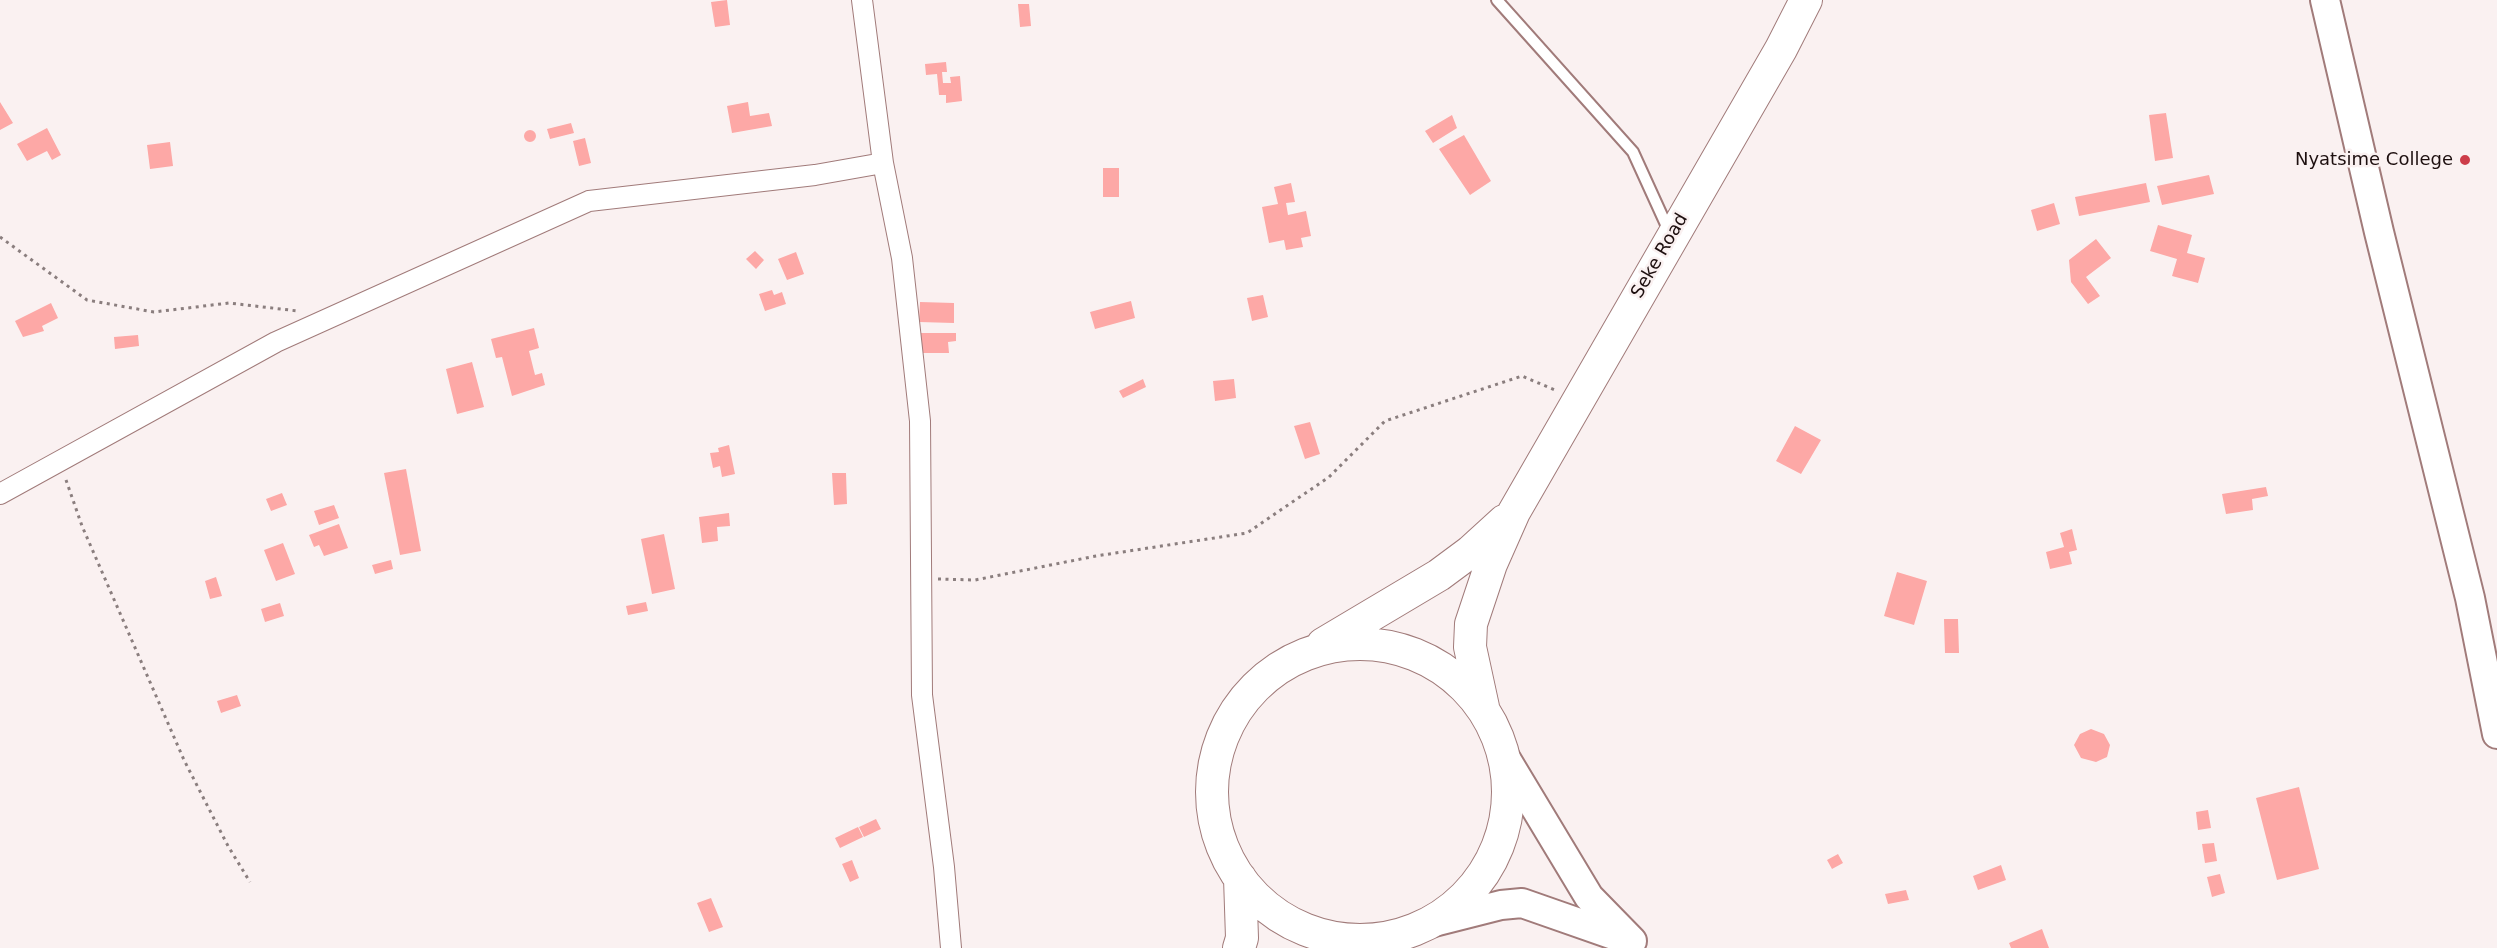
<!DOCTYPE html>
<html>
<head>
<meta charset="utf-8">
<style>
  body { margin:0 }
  canvas { display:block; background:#faf1f1 }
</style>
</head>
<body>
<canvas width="2497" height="948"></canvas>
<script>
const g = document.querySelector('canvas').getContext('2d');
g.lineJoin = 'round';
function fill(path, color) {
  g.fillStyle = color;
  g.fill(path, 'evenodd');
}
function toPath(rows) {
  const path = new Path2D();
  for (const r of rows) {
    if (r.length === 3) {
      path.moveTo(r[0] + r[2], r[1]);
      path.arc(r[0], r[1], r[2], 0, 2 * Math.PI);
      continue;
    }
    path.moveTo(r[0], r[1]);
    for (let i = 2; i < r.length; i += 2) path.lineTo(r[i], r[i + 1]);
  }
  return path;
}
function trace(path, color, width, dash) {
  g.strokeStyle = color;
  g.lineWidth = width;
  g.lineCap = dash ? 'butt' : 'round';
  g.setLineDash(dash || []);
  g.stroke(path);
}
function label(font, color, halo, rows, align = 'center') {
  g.font = font + ' "DejaVu Sans",sans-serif';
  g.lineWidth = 5;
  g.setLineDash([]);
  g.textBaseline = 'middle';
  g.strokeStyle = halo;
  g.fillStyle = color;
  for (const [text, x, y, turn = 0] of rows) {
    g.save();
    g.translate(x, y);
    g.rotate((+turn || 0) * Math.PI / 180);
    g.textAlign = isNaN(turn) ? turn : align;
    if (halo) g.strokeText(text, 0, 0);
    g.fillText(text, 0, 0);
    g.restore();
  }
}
const building = toPath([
  [727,0,730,25,715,27,711,2],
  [1018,4,1029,4,1031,26,1020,27],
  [946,62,947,72,942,72,943,83,951,83,950,77,960,76,962,101,946,103,946,95,939,95,937,74,926,75,925,64],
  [0,102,13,123,0,130],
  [748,102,750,116,769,113,772,126,732,133,727,106],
  [2166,113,2173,158,2155,161,2149,115],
  [1452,115,1457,128,1433,143,1425,131],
  [571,123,574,133,550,139,547,129],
  [47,128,61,155,52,160,47,151,27,161,17,144],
  [530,136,6],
  [1464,135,1491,181,1470,195,1439,149],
  [585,138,591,163,579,166,573,141],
  [170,142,173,166,150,169,147,145],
  [1103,168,1119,168,1119,197,1103,197],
  [2209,175,2214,194,2162,205,2157,186],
  [1291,183,1295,202,1286,203,1288,215,1306,211,1311,236,1301,238,1303,247,1286,250,1284,240,1269,243,1262,207,1278,204,1274,187],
  [2146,183,2150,202,2079,216,2075,197],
  [2054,203,2060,224,2037,231,2031,210],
  [2158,225,2192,235,2187,253,2205,258,2198,283,2172,276,2177,259,2150,251],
  [2096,239,2111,258,2086,277,2100,296,2088,304,2071,282,2069,260],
  [755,251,764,260,756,269,746,259],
  [796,252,804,274,787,280,778,259],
  [772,290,774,295,782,292,786,304,765,311,759,294],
  [1263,295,1268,317,1252,321,1247,298],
  [1131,301,1135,318,1095,329,1090,312],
  [920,302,954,303,954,323,919,322],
  [51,303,58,318,42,326,44,331,23,337,15,321],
  [534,328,539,348,529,351,535,375,542,373,545,385,512,396,502,357,496,358,491,339],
  [921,333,956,333,956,341,948,342,949,353,921,353],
  [138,335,139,346,115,349,114,337],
  [472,362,484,407,457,414,446,369],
  [1143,379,1146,387,1123,398,1119,391],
  [1234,379,1236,398,1215,401,1213,381],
  [1310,422,1320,454,1305,459,1294,426],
  [1795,426,1821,440,1801,474,1776,461],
  [729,445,735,474,722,477,720,466,713,468,710,453,719,452,718,448],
  [406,469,421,551,400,555,384,473],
  [832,473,846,473,847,504,834,505],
  [2266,487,2268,496,2252,499,2253,510,2226,514,2222,494],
  [282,493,287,505,271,511,266,499],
  [334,505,339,518,319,525,314,511],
  [729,513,730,526,717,527,718,541,702,543,699,517],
  [339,524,348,548,324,556,319,545,314,547,309,535],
  [2072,529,2077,550,2069,552,2072,564,2050,569,2046,552,2064,547,2060,533],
  [664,534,675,589,652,594,641,539],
  [283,543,295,574,276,581,264,550],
  [391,560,393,569,375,574,372,565],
  [1897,572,1927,581,1914,625,1884,616],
  [216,577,222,596,210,599,205,581],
  [646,602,648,611,628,615,626,606],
  [280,603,284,616,265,622,261,609],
  [1944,619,1958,619,1959,653,1945,653],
  [237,695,241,706,221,713,217,701],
  [2091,729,2104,734,2110,745,2107,757,2096,762,2081,758,2074,745,2080,734],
  [2299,787,2319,869,2277,880,2256,798],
  [2208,810,2211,828,2198,830,2196,812],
  [876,819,881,829,864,837,859,827],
  [858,827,863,837,840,848,835,838],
  [2214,843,2217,861,2205,863,2202,844],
  [1838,854,1843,863,1832,869,1827,860],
  [852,860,859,878,850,882,842,864],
  [2001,865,2006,880,1978,890,1973,876],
  [2220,874,2225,893,2212,897,2207,877],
  [1906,890,1909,900,1888,904,1885,894],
  [711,898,723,927,709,932,697,903],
  [2042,929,2049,948,2011,948,2009,943]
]);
const path = toPath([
  [0,237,87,300,154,312,229,303,298,311],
  [66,480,82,526,184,760,228,846,250,882],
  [938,579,975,580,1096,556,1247,533,1329,477,1385,421,1522,376,1555,390]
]);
const lane = toPath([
  [1497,0,1633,152,1669,231]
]);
const street = toPath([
  [862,0,883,163,902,258,920,421,922,695,944,867,951,948],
  [0,494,276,342,589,201,815,175,883,163]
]);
const secondary = toPath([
  [2325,0,2379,232,2470,598,2497,734],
  [1503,754,1589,897,1632,941],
  [1434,922,1501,905,1522,903,1625,939]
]);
const primary = toPath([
  [1323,644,1439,575,1470,552,1504,521],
  [1360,792,148],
  [1483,707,1470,647,1471,624,1491,564,1514,512,1781,49,1806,0],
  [1239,948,1242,938,1240,878]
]);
const markers = [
  [2465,160,6,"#cd3d49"]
];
const poiNames = [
  ["Nyatsime College",2453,160]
];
const streetNames = [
  ["Seke Road",1660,256,-60]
];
fill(building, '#fda8a6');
trace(lane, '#a17b7a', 14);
trace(street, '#a17b7a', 22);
trace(secondary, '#a17b7a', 32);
trace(primary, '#a17b7a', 34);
trace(path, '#8a7e7e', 3, [3, 4.5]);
trace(lane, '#fff', 10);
trace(street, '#fff', 20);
trace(secondary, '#fff', 28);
trace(primary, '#fff', 32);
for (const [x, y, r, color] of markers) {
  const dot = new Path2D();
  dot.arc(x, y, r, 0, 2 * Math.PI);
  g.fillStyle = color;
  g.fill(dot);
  trace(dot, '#faf1f1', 2);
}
label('18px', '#1d0f0f', '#faf1f1', poiNames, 'right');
label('18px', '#1d0f0f', '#faf1f1', streetNames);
</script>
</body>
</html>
